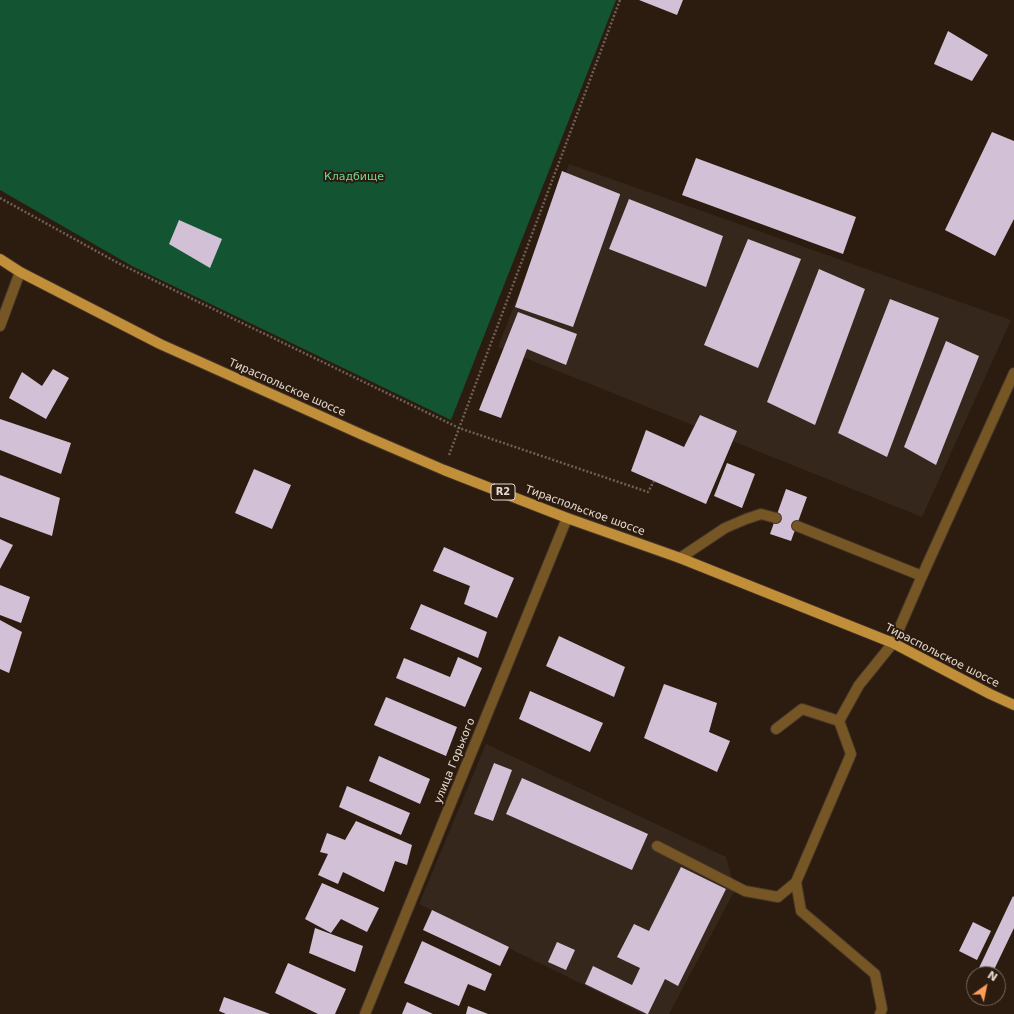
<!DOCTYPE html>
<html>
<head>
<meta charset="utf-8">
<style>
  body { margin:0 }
  #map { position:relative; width:1014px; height:1014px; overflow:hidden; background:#2c1b0f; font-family:"DejaVu Sans",sans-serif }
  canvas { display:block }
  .north { position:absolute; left:966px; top:966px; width:40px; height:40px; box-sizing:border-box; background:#2c1b0f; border:1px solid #76685d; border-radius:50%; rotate:33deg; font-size:11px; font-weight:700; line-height:16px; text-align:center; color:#e6dbd2 }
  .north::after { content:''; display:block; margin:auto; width:14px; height:18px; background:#fe9c58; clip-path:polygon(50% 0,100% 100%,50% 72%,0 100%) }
</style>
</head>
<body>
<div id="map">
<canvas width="1014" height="1014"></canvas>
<div class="north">N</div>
</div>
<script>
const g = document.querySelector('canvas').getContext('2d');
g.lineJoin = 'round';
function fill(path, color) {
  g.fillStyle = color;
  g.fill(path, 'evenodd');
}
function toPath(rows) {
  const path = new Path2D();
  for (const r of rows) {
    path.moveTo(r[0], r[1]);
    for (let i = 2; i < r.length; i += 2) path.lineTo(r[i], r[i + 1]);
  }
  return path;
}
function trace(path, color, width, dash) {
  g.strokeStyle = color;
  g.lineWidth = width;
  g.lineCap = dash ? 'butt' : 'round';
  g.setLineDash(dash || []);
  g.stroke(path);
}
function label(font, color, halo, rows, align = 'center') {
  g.font = font + ' "DejaVu Sans",sans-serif';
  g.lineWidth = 4;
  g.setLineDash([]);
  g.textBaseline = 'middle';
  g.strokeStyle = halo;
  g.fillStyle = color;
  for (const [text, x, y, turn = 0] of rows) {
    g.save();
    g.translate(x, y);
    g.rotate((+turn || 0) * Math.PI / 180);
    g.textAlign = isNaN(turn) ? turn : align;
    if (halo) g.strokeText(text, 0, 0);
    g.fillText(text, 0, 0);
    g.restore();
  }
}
const commercial = toPath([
  [569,164,1011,320,922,517,498,347],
  [486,744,726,857,735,890,669,1014,643,1014,419,904]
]);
const green = toPath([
  [0,0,616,0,451,420,132,266,0,190]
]);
const building = toPath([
  [639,0,683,0,677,15],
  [948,31,988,55,972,81,934,64],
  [992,132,1014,141,1014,219,995,256,945,230],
  [696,158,856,217,843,254,682,195],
  [562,171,620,194,620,195,573,327,515,307],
  [629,199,723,236,706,287,609,249],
  [179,220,222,239,210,268,169,244],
  [748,239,801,259,758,368,704,345],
  [819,269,865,289,815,425,767,402],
  [890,299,939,318,887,457,838,433],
  [518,312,577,334,566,365,527,349,501,418,479,410],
  [946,341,979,356,936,465,904,447],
  [53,369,69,378,46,419,9,398,22,372,42,386],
  [700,415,737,431,706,504,631,471,646,430,684,447],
  [0,419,71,443,61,474,0,450],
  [727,463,755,474,742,508,714,496],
  [254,469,291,485,272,529,235,513],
  [0,475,60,498,52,536,0,517],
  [786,489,807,497,791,541,770,534],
  [0,539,13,545,0,569],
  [444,547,514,578,497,618,464,604,470,586,433,571],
  [0,585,30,597,21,623,0,615],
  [421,604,487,632,478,658,410,629],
  [0,620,22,632,9,673,0,669],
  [559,636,625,667,614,697,546,666],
  [458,657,482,668,465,707,396,678,404,658,450,677],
  [664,684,717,703,709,732,730,741,717,772,644,738],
  [530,691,603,723,590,752,519,719],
  [386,697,457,727,446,756,374,725],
  [379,756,430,779,420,804,369,781],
  [494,763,512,770,493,821,474,814],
  [522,778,648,834,632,870,506,814],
  [347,786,410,813,401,835,339,807],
  [356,821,412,845,407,865,395,861,384,892,343,872,338,884,318,875,328,854,320,852,327,833,345,840],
  [681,867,726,889,678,986,665,979,648,1014,647,1014,585,984,593,966,632,985,640,968,617,957,634,924,649,931],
  [322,883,379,908,367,932,341,919,331,933,305,919],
  [1013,896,1014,897,1014,928,992,974,979,968],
  [432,910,509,947,500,966,423,930],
  [973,922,991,931,977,960,959,951],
  [315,928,363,946,355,972,309,953],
  [422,941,492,974,485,991,468,984,459,1006,404,983],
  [557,942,575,950,566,970,548,962],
  [288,963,346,989,335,1014,318,1014,275,993],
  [224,997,270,1014,226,1014,219,1011],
  [407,1002,433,1014,402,1014],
  [468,1006,488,1014,466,1014]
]);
const path = toPath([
  [0,198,118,263,459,428,648,492,654,481],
  [449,455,620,0]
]);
const service = toPath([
  [797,526,922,576],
  [680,558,725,528,746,519,761,514,776,518]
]);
const minor = toPath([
  [0,326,20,272],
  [839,721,859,685,893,643,922,576,1014,373],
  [776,729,802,709,839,721,851,754,796,882,801,911,875,974,882,1009,880,1014],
  [657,846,745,891,778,897,796,882],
  [365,1014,567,518]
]);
const primary = toPath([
  [0,259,20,272,160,344,365,436,444,470,567,518,680,558,893,643,990,694,1014,705]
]);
const shields = [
  [503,492,24]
];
const shieldNames = [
  ["R2",503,492]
];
const parkNames = [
  ["Кладбище",354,177]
];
const streetNames = [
  ["Тираспольское шоссе",287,388,24],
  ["Тираспольское шоссе",585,511,20],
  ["Тираспольское шоссе",942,656,27],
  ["улица Горького",455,761,-68]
];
fill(commercial, '#36271c');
fill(green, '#135532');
fill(building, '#d2c1d6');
trace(service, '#46362a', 12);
trace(minor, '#46362a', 12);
trace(primary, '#46362a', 12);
trace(path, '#6f6055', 2.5, [2, 2]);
trace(service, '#755624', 10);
trace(minor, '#755624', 10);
trace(primary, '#c18e39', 10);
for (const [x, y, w] of shields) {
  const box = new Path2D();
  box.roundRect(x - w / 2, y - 8, w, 16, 3);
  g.fillStyle = '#2c1b0f';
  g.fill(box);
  trace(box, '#e6dbd2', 1);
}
label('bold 10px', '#e6dbd2', null, shieldNames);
label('11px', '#6adb97', '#2c1b0f', parkNames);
label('11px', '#e6dbd2', '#2c1b0f', streetNames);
</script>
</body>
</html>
